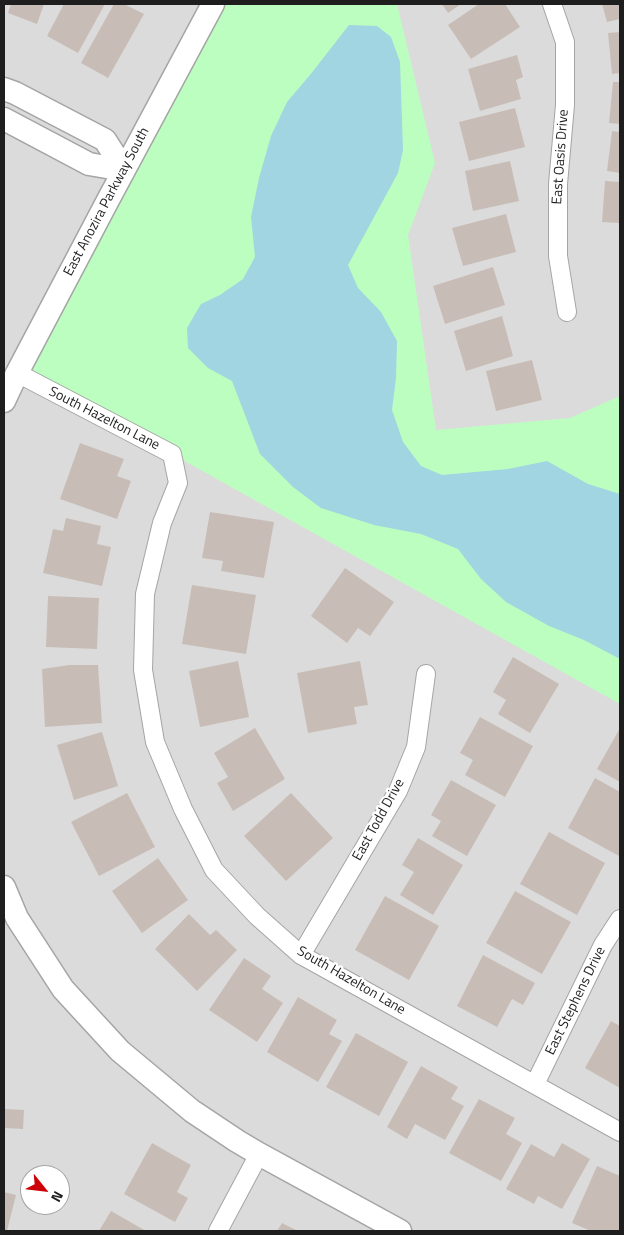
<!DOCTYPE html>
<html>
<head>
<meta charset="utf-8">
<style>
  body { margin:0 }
  #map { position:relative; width:624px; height:1235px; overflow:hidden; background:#f0ebe3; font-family:"Titillium Web",sans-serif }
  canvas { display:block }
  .frame { position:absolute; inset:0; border:5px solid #1e1e1e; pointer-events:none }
  .north { position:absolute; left:20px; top:1165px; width:50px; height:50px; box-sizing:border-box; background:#fff; border:1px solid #a5a5a5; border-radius:50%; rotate:119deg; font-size:14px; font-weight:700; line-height:20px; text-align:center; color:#1e1e1e }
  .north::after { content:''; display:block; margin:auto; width:18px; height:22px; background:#cc0006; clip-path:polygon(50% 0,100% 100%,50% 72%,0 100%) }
</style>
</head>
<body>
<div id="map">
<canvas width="624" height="1235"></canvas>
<div class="frame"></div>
<div class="north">N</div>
</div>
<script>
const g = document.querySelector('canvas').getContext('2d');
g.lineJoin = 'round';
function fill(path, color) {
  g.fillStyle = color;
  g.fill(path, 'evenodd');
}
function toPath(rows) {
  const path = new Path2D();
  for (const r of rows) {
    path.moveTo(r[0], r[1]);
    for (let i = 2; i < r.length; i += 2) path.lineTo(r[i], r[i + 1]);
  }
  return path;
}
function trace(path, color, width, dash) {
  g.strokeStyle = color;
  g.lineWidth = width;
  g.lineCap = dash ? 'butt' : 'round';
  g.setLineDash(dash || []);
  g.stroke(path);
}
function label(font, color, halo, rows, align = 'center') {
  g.font = font + ' "Titillium Web",sans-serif';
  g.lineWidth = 4.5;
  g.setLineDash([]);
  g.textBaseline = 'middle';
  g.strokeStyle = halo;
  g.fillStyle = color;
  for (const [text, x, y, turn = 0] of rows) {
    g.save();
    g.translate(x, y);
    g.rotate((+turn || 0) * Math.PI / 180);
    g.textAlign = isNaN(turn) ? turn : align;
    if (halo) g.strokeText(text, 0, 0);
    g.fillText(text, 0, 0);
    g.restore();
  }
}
const residential = toPath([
  [4,4,620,4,620,1231,4,1231],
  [30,1175,60,1175,60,1205,30,1205]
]);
const park = toPath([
  [213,4,397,4,435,163,408,235,436,430,570,418,620,396,620,704,172,454,17,373]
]);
const water = toPath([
  [349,25,377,26,391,37,400,62,403,150,398,173,348,265,358,288,381,312,397,341,396,378,392,410,403,442,421,466,442,475,508,469,547,461,588,484,620,494,620,659,584,640,549,626,506,602,481,579,458,549,421,534,374,525,321,508,293,487,260,454,232,381,208,368,188,348,187,328,201,304,220,295,243,279,255,257,251,217,259,178,271,136,287,102,310,75]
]);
const building = toPath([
  [11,4,44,4,37,24,8,13],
  [64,4,105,4,78,53,47,36],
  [114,4,124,4,144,14,108,78,81,63],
  [442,4,461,4,448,13],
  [479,4,505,4,520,27,471,59,448,25],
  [602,4,620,4,620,19,607,22],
  [620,32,620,73,612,74,608,33],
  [517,55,523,77,516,80,521,99,480,111,468,69],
  [613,82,620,82,620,124,609,123],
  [515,108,525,147,469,161,459,122],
  [612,131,620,132,620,173,607,171],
  [510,161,519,201,473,211,465,171],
  [605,181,620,182,620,223,602,222],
  [506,214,516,252,463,266,452,228],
  [493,267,505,305,445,324,433,286],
  [502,316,513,356,466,371,454,331],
  [532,360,542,400,496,411,486,371],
  [80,443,124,459,117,476,131,481,117,519,60,499],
  [210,512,274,522,264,578,221,571,223,561,202,558],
  [66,518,101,526,97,544,111,547,102,586,43,573,53,529,63,531],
  [345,568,394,602,370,636,358,628,347,643,311,616],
  [192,585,256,595,246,654,182,644],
  [48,596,99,598,97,649,46,647],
  [513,657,559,684,530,733,498,714,506,700,493,692],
  [238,661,249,717,200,727,189,671],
  [360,661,368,705,354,707,357,724,308,733,297,673],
  [69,665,98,665,102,723,45,727,42,669],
  [480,717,533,746,505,797,465,775,473,760,460,753],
  [255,728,285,779,233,811,217,783,228,777,214,753],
  [620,728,620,782,597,769],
  [102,732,118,786,74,800,57,745],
  [595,778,620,792,620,854,619,856,568,828],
  [451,780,496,805,467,856,432,836,441,821,431,815],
  [127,793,155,847,99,876,71,822],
  [291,793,333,838,286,881,244,836],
  [549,832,605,863,577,915,520,884],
  [418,838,463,865,433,915,400,895,414,872,402,865],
  [158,858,188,900,142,933,112,891],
  [515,891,571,922,542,974,486,943],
  [385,896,439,926,409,980,355,950],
  [189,914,210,935,216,930,237,950,197,991,155,949],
  [483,955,535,983,523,1005,512,999,497,1027,457,1006],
  [244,958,271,976,262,989,283,1003,257,1042,209,1010],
  [298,997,337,1020,329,1034,342,1041,318,1082,267,1052],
  [611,1021,620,1026,620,1088,585,1068],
  [356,1033,408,1062,379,1116,326,1087],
  [421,1066,458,1087,451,1099,464,1106,445,1140,415,1124,407,1139,387,1127],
  [479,1099,515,1118,506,1134,522,1143,501,1181,449,1153],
  [4,1109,24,1110,23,1129,4,1128],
  [152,1143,191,1165,177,1192,188,1198,175,1222,124,1194],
  [562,1143,590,1159,562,1209,538,1196,534,1204,506,1189,531,1144,554,1157],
  [597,1166,620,1176,620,1231,591,1231,572,1223],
  [4,1192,16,1195,7,1231,4,1231],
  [111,1211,146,1231,99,1231],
  [282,1223,298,1231,277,1231]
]);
const minor = toPath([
  [552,4,565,42,565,105,558,184,558,256,567,312],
  [17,373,172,454,178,483,162,523,145,594,143,670,155,742,183,809,214,870,257,916,301,955,620,1132],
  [301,955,398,791,416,747,426,674],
  [535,1084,603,945,620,919],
  [218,1231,259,1154]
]);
const tertiary = toPath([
  [4,89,15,93,105,140,124,170],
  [4,119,89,164,124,170],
  [4,401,17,373,107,202,213,4],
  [4,887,17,918,63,989,120,1051,192,1111,237,1141,259,1154,400,1231]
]);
const streetNames = [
  ["East Oasis Drive",561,157,-86],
  ["East Anozira Parkway South",107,202,-62],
  ["South Hazelton Lane",104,419,27],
  ["East Todd Drive",379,820,-61],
  ["South Hazelton Lane",351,981,30],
  ["East Stephens Drive",576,1001,-64]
];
fill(residential, '#dcdbdb');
fill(park, '#bcfec0');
fill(water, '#a0d5e1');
fill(building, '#c8bdb6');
trace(minor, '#a5a5a5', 20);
trace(tertiary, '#a5a5a5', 25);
trace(minor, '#fff', 18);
trace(tertiary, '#fff', 22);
label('14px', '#1e1e1e', '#fff', streetNames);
</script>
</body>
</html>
